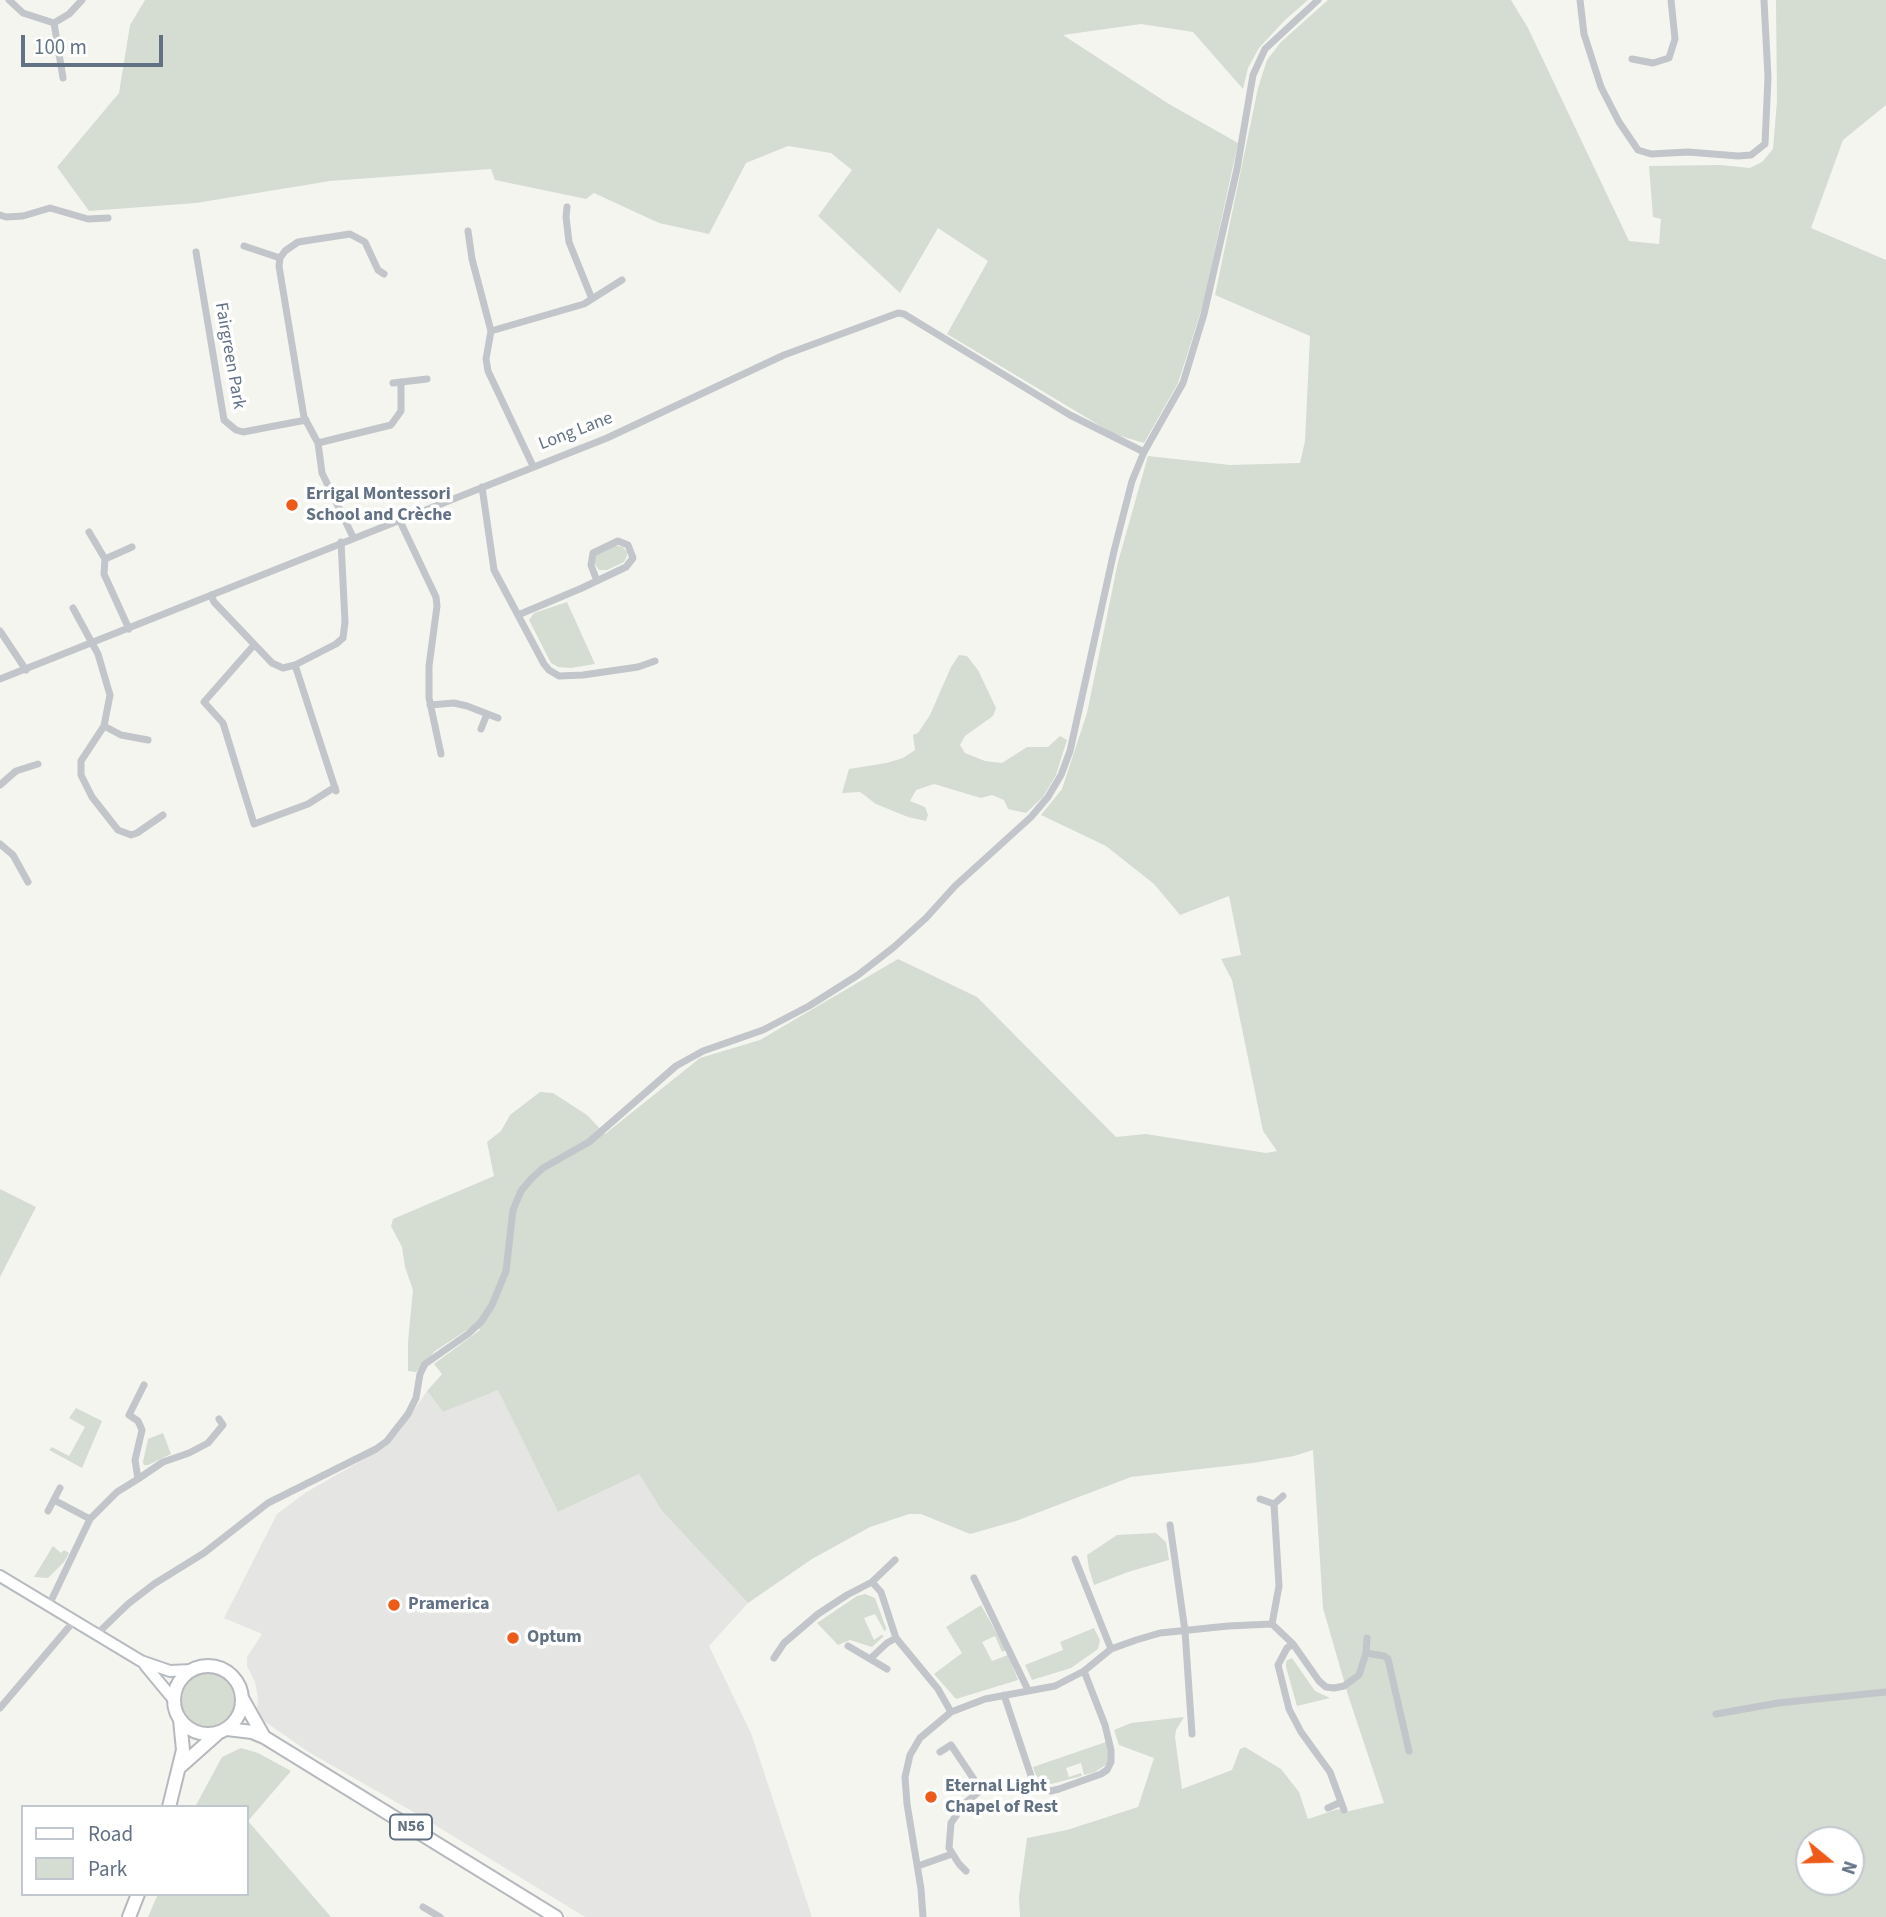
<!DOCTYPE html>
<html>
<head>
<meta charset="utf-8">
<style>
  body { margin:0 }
  #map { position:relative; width:1886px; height:1917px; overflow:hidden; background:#f5f5f0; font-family:"Source Sans 3",sans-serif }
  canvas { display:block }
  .legend { position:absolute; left:21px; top:1805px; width:228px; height:91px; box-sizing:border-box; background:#fff; border:2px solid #c0c7ce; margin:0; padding:9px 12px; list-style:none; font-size:21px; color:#627284 }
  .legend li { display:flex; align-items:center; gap:14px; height:35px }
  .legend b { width:35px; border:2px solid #c0c7ce }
  .north { position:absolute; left:1795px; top:1826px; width:70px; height:70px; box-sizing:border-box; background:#fff; border:2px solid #c0c7ce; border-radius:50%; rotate:109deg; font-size:19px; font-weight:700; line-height:28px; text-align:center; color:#627284 }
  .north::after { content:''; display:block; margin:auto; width:24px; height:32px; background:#ee5a17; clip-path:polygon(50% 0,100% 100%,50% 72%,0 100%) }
  .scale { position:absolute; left:21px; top:35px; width:142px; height:32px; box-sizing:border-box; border:4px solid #627284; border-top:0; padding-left:9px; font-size:21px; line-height:24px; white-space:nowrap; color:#627284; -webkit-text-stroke:5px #fff; paint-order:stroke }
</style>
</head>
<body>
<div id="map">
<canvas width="1886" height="1917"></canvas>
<ul class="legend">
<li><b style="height:9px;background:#fff"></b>Road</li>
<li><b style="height:19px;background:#d5dcd1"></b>Park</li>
</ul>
<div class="north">N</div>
<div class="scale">100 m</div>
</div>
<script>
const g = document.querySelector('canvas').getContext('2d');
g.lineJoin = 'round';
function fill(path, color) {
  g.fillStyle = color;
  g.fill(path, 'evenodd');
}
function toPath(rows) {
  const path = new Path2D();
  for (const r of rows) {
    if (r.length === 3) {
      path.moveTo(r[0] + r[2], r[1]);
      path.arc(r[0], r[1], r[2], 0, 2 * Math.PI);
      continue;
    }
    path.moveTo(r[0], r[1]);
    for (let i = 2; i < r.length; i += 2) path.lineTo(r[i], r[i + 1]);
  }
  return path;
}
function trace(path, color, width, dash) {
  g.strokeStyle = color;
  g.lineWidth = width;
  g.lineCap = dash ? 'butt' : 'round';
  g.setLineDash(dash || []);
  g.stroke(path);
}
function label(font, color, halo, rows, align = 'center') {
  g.font = font + ' "Source Sans 3",sans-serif';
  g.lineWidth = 7;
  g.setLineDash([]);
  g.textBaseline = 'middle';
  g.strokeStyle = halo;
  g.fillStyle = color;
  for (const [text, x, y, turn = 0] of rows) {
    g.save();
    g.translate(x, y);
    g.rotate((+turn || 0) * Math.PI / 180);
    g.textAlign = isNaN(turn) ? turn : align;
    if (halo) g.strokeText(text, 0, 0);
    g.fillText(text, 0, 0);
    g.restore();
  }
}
const built = toPath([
  [498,1389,558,1512,639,1474,662,1511,748,1603,709,1646,751,1733,812,1917,585,1917,417,1814,310,1753,264,1721,257,1708,258,1698,255,1682,247,1666,247,1657,262,1634,224,1618,277,1514,305,1493,385,1447,399,1432,427,1391,443,1412]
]);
const green = toPath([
  [145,0,1308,0,1285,20,1259,48,1248,68,1243,89,1193,32,1141,24,1063,35,1169,104,1238,143,1203,304,1189,349,1178,383,1144,443,1114,434,947,334,988,261,938,228,900,293,818,216,852,170,831,153,788,146,746,163,709,234,659,223,594,193,586,199,495,180,491,169,330,181,196,203,89,211,57,167,119,93,130,25],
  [1328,0,1511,0,1528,28,1629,241,1659,244,1661,219,1653,217,1649,166,1720,165,1750,168,1762,162,1773,149,1777,101,1776,0,1886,0,1886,105,1843,140,1811,228,1886,260,1886,1917,1020,1917,1019,1897,1027,1838,1067,1830,1138,1807,1154,1758,1119,1745,1114,1730,1131,1723,1184,1717,1176,1730,1175,1737,1182,1789,1232,1770,1240,1749,1245,1747,1281,1769,1299,1792,1308,1819,1338,1809,1345,1812,1384,1803,1348,1695,1323,1608,1313,1450,1294,1456,1253,1463,1131,1477,1016,1521,970,1534,921,1514,909,1514,870,1527,812,1559,748,1603,662,1511,639,1474,558,1512,498,1390,443,1412,427,1391,442,1374,434,1364,480,1330,476,1324,435,1351,416,1372,408,1371,408,1342,413,1290,405,1267,402,1247,391,1226,393,1219,494,1176,487,1142,501,1131,510,1115,540,1092,553,1093,587,1115,605,1134,700,1058,760,1040,898,959,977,997,1116,1137,1146,1134,1266,1153,1277,1151,1263,1131,1232,980,1221,959,1241,955,1229,896,1180,915,1154,884,1106,846,1041,815,1062,789,1087,713,1118,562,1148,456,1230,465,1300,463,1305,441,1310,336,1215,295,1258,88,1267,60,1281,42],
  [1809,1840,1851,1840,1851,1882,1809,1882],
  [614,545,623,547,627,552,627,556,624,562,607,570,599,570,594,563,596,554],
  [567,602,595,664,571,668,558,667,551,663,529,620,534,613],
  [959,655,967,656,978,670,996,708,993,716,965,736,960,745,965,753,985,761,1002,763,1027,747,1048,747,1060,736,1067,740,1056,775,1043,797,1026,813,1008,809,1004,800,992,795,981,798,934,784,916,790,910,801,925,807,928,815,926,821,908,817,876,804,860,792,842,793,849,769,886,763,903,758,915,750,913,735,918,733,930,715,951,667],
  [0,1189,36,1207,0,1277],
  [76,1408,102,1421,82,1468,49,1450,52,1447,69,1456,85,1427,69,1418],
  [163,1433,171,1454,148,1465,144,1465,143,1462,148,1439],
  [1156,1533,1166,1542,1169,1560,1128,1572,1094,1585,1089,1569,1087,1555,1117,1535],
  [53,1546,61,1553,64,1550,69,1553,64,1562,48,1578,34,1577],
  [865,1594,875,1598,886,1628,885,1632,875,1614,864,1618,874,1640,881,1635,884,1636,872,1647,850,1640,838,1645,817,1623,857,1596],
  [981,1605,1006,1650,1002,1652,995,1636,982,1642,992,1661,1008,1655,1018,1680,956,1699,934,1674,962,1653,946,1627],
  [1094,1628,1100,1640,1098,1649,1071,1668,1032,1680,1025,1665,1063,1650,1060,1642],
  [1292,1658,1315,1691,1330,1698,1297,1706,1286,1667,1286,1661],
  [208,1701,28],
  [1106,1742,1109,1758,1107,1764,1095,1772,1084,1775,1081,1763,1066,1768,1069,1777,1081,1773,1082,1776,1051,1784,1039,1779,1035,1773,1033,1767],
  [241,1748,258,1753,291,1771,248,1821,331,1917,148,1917,158,1894,247,1894,247,1807,195,1807,222,1757]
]);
const street = toPath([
  [9,0,23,13,54,23,69,14,82,0],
  [1580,0,1584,34,1601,87,1619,122,1638,150,1651,154,1688,152,1738,156,1751,155,1765,144,1768,77,1764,0],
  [54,23,63,78],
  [1632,59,1653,63,1669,58,1675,39,1671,0],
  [567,207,566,217,569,242,592,299],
  [0,215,6,217,23,216,50,208,88,219,108,218],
  [468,231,472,259,491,331,584,304,622,280],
  [244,246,280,258],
  [196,252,224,420,236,430,243,432,306,420],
  [491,331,486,359,488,371,533,466],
  [393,383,427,379],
  [318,443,391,425,401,411,401,382],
  [482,487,494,570,544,664,549,670,559,676,583,675,638,667,655,661],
  [399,519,436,597,437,606,429,666,429,698,441,754],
  [89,532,105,559,104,574,129,629],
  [353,537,322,473,318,443,304,417,279,266,280,258,285,251,298,242,350,234,365,242,378,270,384,274],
  [105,559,132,547],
  [211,595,214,602,272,663,283,668,295,665,336,644,343,638,345,622,341,542],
  [73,608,98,654,110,695,104,726,81,761,81,775,92,797,118,830,131,835,137,833,163,815],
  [518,615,582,588,626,567,633,558,628,545,618,541,593,553,591,565,597,581],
  [0,631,26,670],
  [254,645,204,702,223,723,254,824,308,804,335,787],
  [295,665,336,791],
  [0,679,607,438,784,355,898,313,904,314,1070,415,1144,452],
  [430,705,454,703,467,706,498,718],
  [104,726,121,735,148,740],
  [481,729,487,714],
  [0,785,16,771,38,764],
  [0,844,13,855,28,882],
  [138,1479,163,1462,189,1453,208,1443,223,1425,219,1419],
  [1260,1499,1274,1504],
  [54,1500,90,1519],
  [48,1511,60,1488],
  [1170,1525,1185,1631,1192,1734],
  [1075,1559,1111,1649],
  [974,1578,1028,1690],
  [872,1582,881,1592,896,1638,938,1689,951,1712],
  [49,1605,90,1519,117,1492,138,1479,135,1460,142,1430,138,1421,129,1415,144,1385],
  [1272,1624,1279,1586,1274,1504,1283,1496],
  [97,1634,128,1604,154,1584,204,1553,268,1503,376,1449,387,1441,408,1414,416,1398,420,1374,425,1364,468,1334,481,1322,492,1305,506,1271,513,1210,521,1191,531,1179,543,1168,589,1142,676,1066,703,1051,763,1030,809,1006,858,975,894,947,926,918,955,886,1031,817,1048,797,1061,775,1070,751,1114,551,1132,481,1144,452,1183,383,1204,314,1237,169,1253,75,1265,49,1318,0],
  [1293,1644,1287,1648,1278,1665,1289,1709,1301,1732,1330,1772,1344,1810],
  [848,1646,887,1669],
  [1366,1653,1384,1656,1388,1659,1409,1751],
  [774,1658,784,1643,818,1614,847,1595,872,1582,895,1560],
  [871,1658,887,1643,896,1638],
  [1004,1695,1032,1779,1042,1789,1051,1791,1059,1789,1101,1774,1107,1770,1111,1762,1111,1750,1105,1725,1084,1671],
  [0,1708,74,1621],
  [1716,1714,1778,1703,1886,1692],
  [940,1752,951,1745,981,1790,964,1804,951,1823,949,1848,959,1864,966,1871],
  [1328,1808,1341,1802],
  [918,1866,952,1854],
  [423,1907,440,1917],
  [923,1917,921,1889,907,1804,905,1777,910,1755,920,1738,951,1712,985,1699,1055,1686,1084,1671,1111,1649,1136,1640,1160,1633,1228,1626,1272,1624,1293,1644,1319,1681,1326,1687,1334,1688,1344,1686,1359,1675,1366,1653,1367,1638]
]);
const secondary = toPath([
  [0,1576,141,1661,170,1671,192,1670],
  [145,1665,174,1700]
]);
const primary = toPath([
  [208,1700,34],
  [242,1698,264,1737],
  [227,1729,252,1732,264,1737,556,1917],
  [181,1766,217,1734],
  [169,1807,183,1750,180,1720],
  [129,1917,138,1894]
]);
const markers = [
  [292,505,7,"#ee5a17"],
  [394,1605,7,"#ee5a17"],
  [513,1638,7,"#ee5a17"],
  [931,1797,7,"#ee5a17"]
];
const shields = [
  [411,1827,42]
];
const shieldNames = [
  ["N56",411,1827]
];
const streetNames = [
  ["Fairgreen Park",229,356,80],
  ["Long Lane",576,432,-21]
];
const poiNames = [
  ["Errigal Montessori",306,495],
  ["School and Crèche",306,516],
  ["Pramerica",408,1605],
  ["Optum",527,1638],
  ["Eternal Light",945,1787],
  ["Chapel of Rest",945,1808]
];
fill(built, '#e5e6e4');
fill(green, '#d5dcd1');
trace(secondary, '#b6bbc0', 14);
trace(primary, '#b5b9bd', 16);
trace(street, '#c2c5c9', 7);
trace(secondary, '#fff', 10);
trace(primary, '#fff', 12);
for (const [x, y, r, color] of markers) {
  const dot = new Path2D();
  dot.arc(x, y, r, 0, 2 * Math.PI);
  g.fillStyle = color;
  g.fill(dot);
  trace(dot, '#fff', 2.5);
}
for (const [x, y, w] of shields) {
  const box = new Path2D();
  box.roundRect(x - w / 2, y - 12.5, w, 25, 5);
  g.fillStyle = '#fff';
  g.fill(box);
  trace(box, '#627284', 2);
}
label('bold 16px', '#627284', null, shieldNames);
label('18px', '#627284', '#fff', streetNames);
label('bold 18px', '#627284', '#fff', poiNames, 'left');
</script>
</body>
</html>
